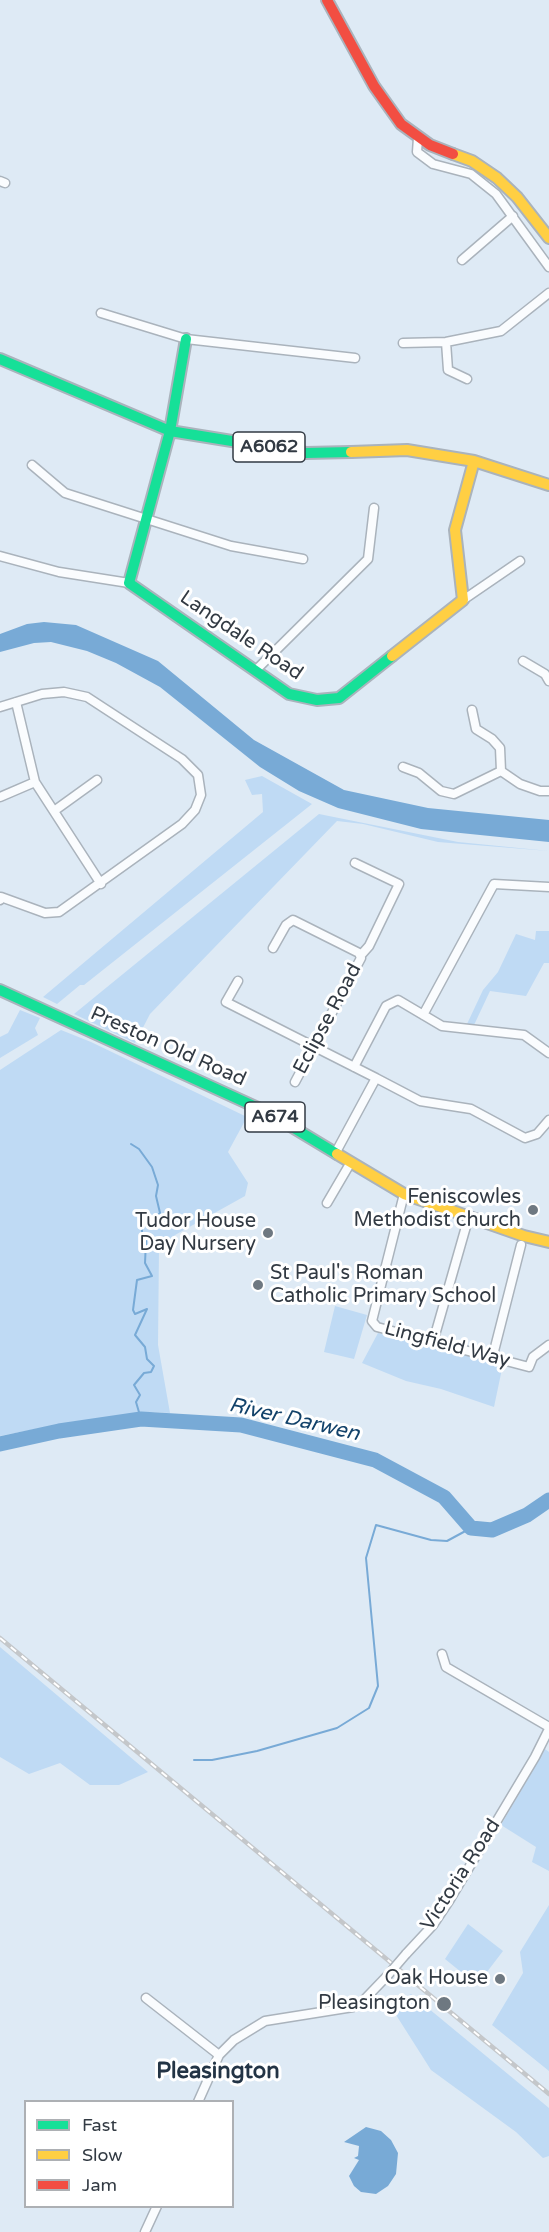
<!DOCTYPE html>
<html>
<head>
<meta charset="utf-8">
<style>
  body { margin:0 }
  #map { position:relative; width:549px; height:2232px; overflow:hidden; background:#deeaf5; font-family:"Varela Round",sans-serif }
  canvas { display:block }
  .legend { position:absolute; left:24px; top:2100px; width:210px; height:108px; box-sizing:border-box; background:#fff; border:2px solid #adb0b4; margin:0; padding:8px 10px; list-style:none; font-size:18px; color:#323a43 }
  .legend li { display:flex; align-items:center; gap:12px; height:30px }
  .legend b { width:30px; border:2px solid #adb0b4 }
</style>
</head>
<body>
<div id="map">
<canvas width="549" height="2232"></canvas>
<ul class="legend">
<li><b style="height:8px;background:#16e098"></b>Fast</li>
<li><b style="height:8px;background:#ffcf43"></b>Slow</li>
<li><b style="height:8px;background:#f24e42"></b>Jam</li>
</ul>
</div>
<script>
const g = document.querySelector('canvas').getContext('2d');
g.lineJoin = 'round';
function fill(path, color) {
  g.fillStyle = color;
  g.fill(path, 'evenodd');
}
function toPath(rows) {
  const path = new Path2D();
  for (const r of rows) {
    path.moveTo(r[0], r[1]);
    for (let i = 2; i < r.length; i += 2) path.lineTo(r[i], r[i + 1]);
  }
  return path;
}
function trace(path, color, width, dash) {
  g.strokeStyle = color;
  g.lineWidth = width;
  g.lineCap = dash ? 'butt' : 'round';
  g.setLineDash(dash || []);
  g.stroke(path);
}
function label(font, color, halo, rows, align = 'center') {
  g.font = font + ' "Varela Round",sans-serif';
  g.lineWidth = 6;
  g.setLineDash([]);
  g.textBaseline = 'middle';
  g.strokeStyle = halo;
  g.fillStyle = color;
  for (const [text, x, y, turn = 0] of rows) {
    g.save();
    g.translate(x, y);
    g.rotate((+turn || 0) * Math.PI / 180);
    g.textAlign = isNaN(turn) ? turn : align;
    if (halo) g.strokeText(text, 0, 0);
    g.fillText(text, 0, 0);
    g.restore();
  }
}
const green = toPath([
  [262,776,312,804,84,985,80,985,57,1004,43,997,263,812,262,794,252,795,245,780],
  [319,814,458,842,549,851,438,842,363,824,337,821,150,1014,135,1043,74,1014],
  [536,931,549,931,549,963,544,963,526,996,490,991,474,1025,467,1024,483,990,498,972,516,934,535,940],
  [20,1010,40,1018,35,1028,38,1035,0,1058,0,1037,8,1033],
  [61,1030,91,1042,247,1117,228,1152,248,1183,245,1196,175,1235,159,1248,158,1345,170,1413,150,1412,71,1422,0,1436,0,1070],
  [335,1306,367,1315,354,1359,324,1352],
  [378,1333,503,1364,494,1407,441,1389,406,1381,362,1363],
  [0,1647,148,1772,119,1785,90,1785,60,1763,29,1774,0,1757],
  [545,1749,549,1752,549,1871,532,1862,536,1847,501,1825],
  [549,1905,549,2071,492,2025,523,1973,520,1952],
  [468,1924,503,1951,477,1985,445,1959],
  [411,1994,549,2108,549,2156,543,2158,516,2132,431,2070,391,2007]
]);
const water = toPath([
  [44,622,76,625,158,661,254,740,344,790,428,808,549,820,549,842,421,829,338,808,299,791,260,767,160,687,116,663,87,651,51,642,34,643,0,652,0,634,27,624],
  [366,2127,381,2131,391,2140,398,2153,396,2174,388,2186,376,2194,361,2192,354,2186,349,2176,359,2160,354,2158,358,2156,359,2146,344,2142]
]);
const stream = toPath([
  [131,1144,139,1149,152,1167,158,1185,156,1196,160,1213,142,1227,142,1236,146,1241,145,1263,152,1276,137,1280,133,1310,135,1314,147,1309,135,1335,145,1347,147,1359,154,1366,151,1372,144,1373,134,1385,140,1395,136,1402,141,1419],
  [194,1760,212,1760,257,1751,337,1728,369,1708,378,1686,366,1558,376,1525,431,1540,447,1541,471,1528]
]);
const river = toPath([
  [0,1444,59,1431,141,1419,241,1425,375,1460,444,1497,471,1528,492,1530,527,1515,549,1500]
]);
const street = toPath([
  [418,138,417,152,433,164,471,174,496,194,549,267],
  [0,181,5,183],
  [462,260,513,216],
  [101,313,186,339,355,358],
  [446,342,448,370,467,379],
  [403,343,446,342,501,331,549,293],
  [32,465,65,493,231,546,303,559],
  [0,556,59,572,129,583],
  [463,600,520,561],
  [523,661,545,674,549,681],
  [256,670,368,559,374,508],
  [16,702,35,782,101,884],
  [0,707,42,694,64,692,87,697,182,759,198,775,201,795,195,810,182,824,59,912,45,913,1,897,0,900],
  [472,710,476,729,492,739,500,748,501,771],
  [403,767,419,773,441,791,454,794,501,771,520,784,540,791,549,791],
  [0,797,35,782],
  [54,811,97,780],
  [355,863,399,884,369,946,361,955],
  [273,948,286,925,293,920,359,953,361,958,295,1082],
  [238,981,226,1002,376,1078],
  [423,1015,494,884,549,887],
  [354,1067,386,1006,398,1000,442,1026,524,1035,549,1053],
  [336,1152,376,1078,420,1101,471,1109,525,1138,537,1134,549,1120],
  [404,1194,372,1321,377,1327,529,1367,533,1357,549,1345],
  [327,1203,351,1162],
  [433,1342,469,1216],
  [492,1359,521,1245],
  [442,1654,446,1667,549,1727],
  [406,1954,433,1925,449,1901,535,1757,549,1729],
  [146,1998,219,2055],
  [198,2102,219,2055,234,2040,265,2021,353,2007,362,2002,388,1975],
  [145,2232,157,2206]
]);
const fast = toPath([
  [186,339,170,431,129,583,289,694,317,700,339,698,392,656],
  [0,359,170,431,306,453,351,452],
  [0,990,269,1113,337,1154]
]);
const slow = toPath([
  [453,154,472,161,497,178,517,197,549,238],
  [351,452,407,450,474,461,549,485],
  [392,656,463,600,455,530,474,461],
  [337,1154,404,1194,524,1236,549,1242]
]);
const jam = toPath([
  [327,0,374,86,401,124,430,145,453,154]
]);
const rail = toPath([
  [0,1638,549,2094]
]);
const streetBridge = toPath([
  [388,1975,406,1954]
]);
const markers = [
  [533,1210,6,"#6e7881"],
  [268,1233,6,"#6e7881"],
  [258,1285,6,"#6e7881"],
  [500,1979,6,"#6e7881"],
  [444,2004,8,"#6e7881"]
];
const shields = [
  [269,447,72],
  [275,1117,60]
];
const shieldNames = [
  ["A6062",269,447],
  ["A674",275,1117]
];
const streetNames = [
  ["Langdale Road",241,636,34],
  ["Eclipse Road",328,1019,-62],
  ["Preston Old Road",168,1047,24],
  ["Lingfield Way",447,1345,15],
  ["Victoria Road",461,1875,-57]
];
const poiNames = [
  ["Feniscowles",521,1198],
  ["Methodist church",521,1221],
  ["Tudor House",256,1222],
  ["Day Nursery",256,1245],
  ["St Paul's Roman",270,1274,"left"],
  ["Catholic Primary School",270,1297,"left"],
  ["Oak House",488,1979],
  ["Pleasington",430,2004]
];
const waterNames = [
  ["River Darwen",294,1420,13]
];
const quarterNames = [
  ["Pleasington",218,2072]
];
fill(green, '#bfdaf4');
fill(water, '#78aad6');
trace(stream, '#78aad6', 2);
trace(river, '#78aad6', 15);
trace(street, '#aab3bc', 11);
trace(fast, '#aab3bc', 14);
trace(slow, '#aab3bc', 14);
trace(jam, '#aab3bc', 14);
trace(street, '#fafcfe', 8);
trace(fast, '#16e098', 10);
trace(slow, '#ffcf43', 10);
trace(jam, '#f24e42', 10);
trace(rail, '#c4c7ca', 4.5);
trace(rail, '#fff', 2, [7]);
trace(streetBridge, '#aab3bc', 11, []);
trace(streetBridge, '#fafcfe', 8);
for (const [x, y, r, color] of markers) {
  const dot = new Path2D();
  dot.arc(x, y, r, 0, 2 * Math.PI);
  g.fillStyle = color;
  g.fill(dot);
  trace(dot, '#fff', 2);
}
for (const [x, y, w] of shields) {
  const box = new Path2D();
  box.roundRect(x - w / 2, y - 15, w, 30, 4.5);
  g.fillStyle = '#fff';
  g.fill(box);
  trace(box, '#323a43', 1.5);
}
label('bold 18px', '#323a43', null, shieldNames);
label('20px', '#323a43', '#fff', streetNames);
label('20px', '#323a43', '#fff', poiNames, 'right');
label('italic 21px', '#12426a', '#fff', waterNames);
label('bold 22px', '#233445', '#fff', quarterNames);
</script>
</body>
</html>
